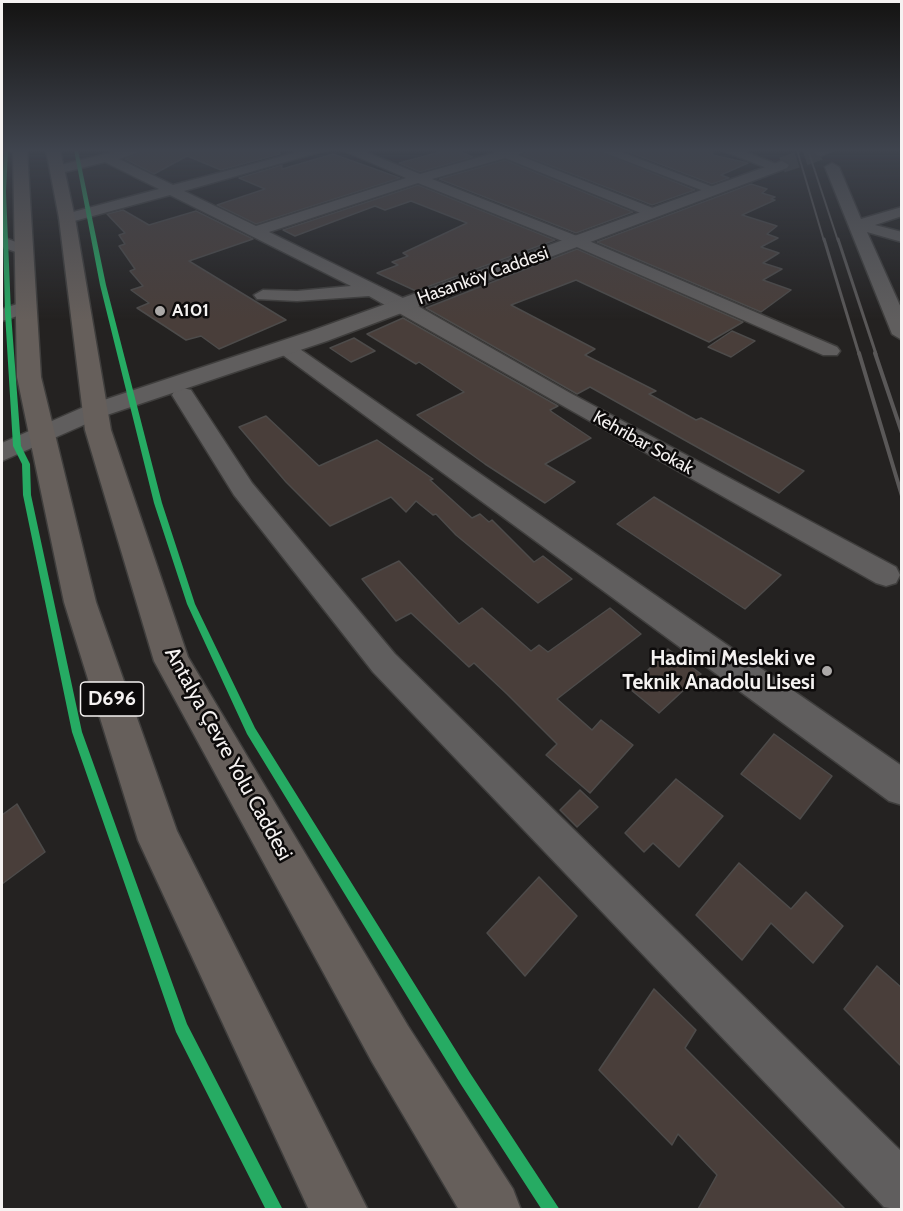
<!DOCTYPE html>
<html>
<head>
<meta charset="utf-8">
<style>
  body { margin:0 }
  #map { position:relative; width:903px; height:1211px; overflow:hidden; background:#242221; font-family:Cabin,sans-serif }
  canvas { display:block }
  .frame { position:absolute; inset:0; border:3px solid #f5f2f1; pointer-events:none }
</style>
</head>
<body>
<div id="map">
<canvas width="903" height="1211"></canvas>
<div class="frame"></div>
</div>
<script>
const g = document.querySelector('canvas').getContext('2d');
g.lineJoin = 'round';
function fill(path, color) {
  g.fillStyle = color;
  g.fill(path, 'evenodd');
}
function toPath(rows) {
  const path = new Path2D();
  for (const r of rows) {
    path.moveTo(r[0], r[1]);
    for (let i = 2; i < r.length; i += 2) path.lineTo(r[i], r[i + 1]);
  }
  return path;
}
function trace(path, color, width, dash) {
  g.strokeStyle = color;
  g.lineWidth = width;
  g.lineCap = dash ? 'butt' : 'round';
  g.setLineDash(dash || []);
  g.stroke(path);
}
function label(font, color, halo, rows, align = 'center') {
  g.font = font + ' Cabin,sans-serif';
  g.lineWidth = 5;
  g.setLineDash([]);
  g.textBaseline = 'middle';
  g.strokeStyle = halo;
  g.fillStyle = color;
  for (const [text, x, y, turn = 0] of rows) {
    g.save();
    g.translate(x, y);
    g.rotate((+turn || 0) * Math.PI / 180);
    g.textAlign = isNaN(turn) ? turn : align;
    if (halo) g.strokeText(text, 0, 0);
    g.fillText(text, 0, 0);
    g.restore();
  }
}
const building = toPath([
  [147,150,280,150,280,154,221,170,187,156,154,174,125,159,147,150],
  [447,150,456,150,473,157,420,172,399,163,447,150],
  [528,150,596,150,695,190,652,205,523,155,528,150],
  [623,150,712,150,713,155,748,163,721,175,729,178,712,184,623,150],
  [333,154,400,178,256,224,217,205,265,189,239,178,282,165,282,169,333,154],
  [505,160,633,212,576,233,439,179,505,160],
  [751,184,767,189,762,193,775,197,771,199,775,200,742,215,777,226,767,234,778,238,761,247,779,253,763,263,782,269,763,280,791,290,761,312,597,242,751,184],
  [418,185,555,240,416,291,377,273,398,265,392,262,408,256,403,253,467,223,411,201,385,210,375,206,295,236,283,230,418,185],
  [123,210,149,225,196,211,253,239,189,261,286,320,219,349,201,336,186,340,137,308,149,303,131,290,143,286,130,271,135,269,119,246,125,244,119,235,125,233,107,214,123,210],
  [577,249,743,322,709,342,576,280,511,305,595,349,585,355,656,391,649,394,696,420,701,418,804,471,779,493,590,387,577,394,426,308,577,249],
  [403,318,558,406,550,410,552,412,591,438,545,464,575,482,545,503,485,464,417,415,464,392,419,362,416,364,367,334,403,318],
  [732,331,755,341,731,357,708,347,732,331],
  [354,338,375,351,351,362,330,348,354,338],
  [266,416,319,466,377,440,433,479,430,480,472,518,480,514,489,522,492,520,534,562,543,556,572,579,538,603,456,535,436,514,433,515,416,501,406,512,391,497,330,526,286,482,239,427,266,416],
  [654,497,781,575,745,609,617,524,654,497],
  [399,561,459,624,482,608,531,651,539,645,548,652,610,608,641,634,557,699,592,730,601,720,633,745,590,793,546,755,557,744,507,694,474,663,469,667,411,613,396,621,362,579,399,561],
  [668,649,701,674,659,713,630,689,668,649],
  [774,734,832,776,800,819,741,774,774,734],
  [676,779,723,816,679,867,653,843,644,852,625,833,676,779],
  [580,790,598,807,577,827,560,810,580,790],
  [17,804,45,852,2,884,2,815,17,804],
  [739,863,791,909,806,892,843,926,813,963,771,923,742,960,696,915,739,863],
  [539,877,577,916,525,976,487,933,539,877],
  [877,966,902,988,902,1067,844,1009,877,966],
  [654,989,696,1030,685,1048,845,1209,698,1209,717,1175,678,1134,672,1145,599,1070,654,989]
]);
const tertiaryTunnel = toPath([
  [782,165,821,152]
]);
const minor = toPath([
  [123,150,145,150,119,159,173,185,306,150,327,150,184,191,256,226,406,178,342,150,360,150,420,174,505,150,526,150,518,155,658,210,661,213,658,216,648,216,505,158,432,179,582,238,837,347,840,351,837,355,823,355,570,244,418,183,269,232,409,301,570,393,896,567,900,575,896,583,886,586,876,583,369,296,297,301,257,299,254,295,263,290,297,291,351,286,170,195,67,223,62,221,59,218,62,215,159,189,105,162,57,174,50,170,52,167,123,150],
  [598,150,616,150,721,190,714,194,709,193,598,150],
  [721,150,740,150,784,167,777,171,772,170,721,150],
  [832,163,839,167,861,219,902,207,902,216,875,225,902,232,902,242,867,232,902,310,902,340,892,334,825,167,832,163],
  [2,237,30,247,32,250,24,255,2,247,2,237],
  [26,301,33,303,35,307,33,311,2,321,2,309,26,301],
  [287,343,294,345,902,766,902,805,889,801,280,353,277,349,280,345,287,343],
  [183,388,191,390,252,483,395,654,902,1152,902,1210,884,1207,373,672,234,495,172,395,175,390,183,388]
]);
const tertiary = toPath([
  [815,150,834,150,821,156,816,155,815,150],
  [782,161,789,165,787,168,327,341,104,416,2,461,2,443,86,406,311,331,782,161]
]);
const trunk = toPath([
  [13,150,27,150,41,377,96,602,177,831,368,1210,309,1210,138,840,64,602,17,377,13,150],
  [46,150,60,150,75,218,111,430,188,657,408,1026,513,1189,521,1210,459,1210,372,1062,154,661,85,430,59,218,46,150]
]);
const railFar2 = toPath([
  [797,150,824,241],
  [808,150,838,241]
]);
const railFar1 = toPath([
  [824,239,859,354],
  [838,239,876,354]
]);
const rail = toPath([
  [859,353,902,496],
  [875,353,902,433]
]);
const cycleway = toPath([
  [4,150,8,150,6,192,11,313,21,446,30,464,31,495,82,732,187,1024,283,1210,266,1210,176,1032,72,732,23,495,22,464,13,446,5,313,2,192,4,150],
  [74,150,78,150,106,285,162,503,195,604,255,728,470,1073,560,1210,542,1210,460,1083,247,734,187,604,154,503,100,285,74,150]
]);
const markers = [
  [160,311,6,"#aca9a8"],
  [827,671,6,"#aca9a8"]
];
const farStreetnames = [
  ["Hasanköy Caddesi",483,276,-20],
  ["Kehribar Sokak",643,443,29]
];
const farPoinames = [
  ["A101",172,311]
];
const shields = [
  [112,699,63]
];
const shieldNames = [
  ["D696",112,699]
];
const poiNames = [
  ["Hadimi Mesleki ve",815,659],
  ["Teknik Anadolu Lisesi",815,683]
];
const streetNames = [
  ["Antalya Çevre Yolu Caddesi",228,754,61]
];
fill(building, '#493e3a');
trace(building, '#4d4b4a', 1.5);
trace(tertiaryTunnel, '#434140', 16, [16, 8]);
trace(minor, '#3f3e3d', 3);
trace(tertiary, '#3f3e3d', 3);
trace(trunk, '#3f3e3d', 3);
fill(minor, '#605e5e');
fill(tertiary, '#605e5e');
fill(trunk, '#665f5b');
trace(railFar2, '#5a5858', 2);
trace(railFar1, '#5a5858', 3);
trace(rail, '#5a5858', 4);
fill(cycleway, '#26ab63');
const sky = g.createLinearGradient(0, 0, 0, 320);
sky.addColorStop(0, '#141312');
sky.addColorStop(0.47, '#3f444e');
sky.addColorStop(1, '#3f444e00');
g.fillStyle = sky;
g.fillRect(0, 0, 903, 320);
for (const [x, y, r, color] of markers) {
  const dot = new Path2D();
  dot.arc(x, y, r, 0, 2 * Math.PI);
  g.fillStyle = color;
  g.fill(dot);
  trace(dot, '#0d0b0b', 2);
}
label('18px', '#f5f2f1', '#0d0b0b', farStreetnames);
label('bold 18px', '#f5f2f1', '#0d0b0b', farPoinames, 'left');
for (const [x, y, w] of shields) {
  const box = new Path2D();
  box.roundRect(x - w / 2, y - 17, w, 34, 4.5);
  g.fillStyle = '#0d0b0b';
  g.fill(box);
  trace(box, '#f5f2f1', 1.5);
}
label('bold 20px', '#f5f2f1', null, shieldNames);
label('bold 21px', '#f5f2f1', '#0d0b0b', poiNames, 'right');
label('21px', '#f5f2f1', '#0d0b0b', streetNames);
</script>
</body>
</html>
